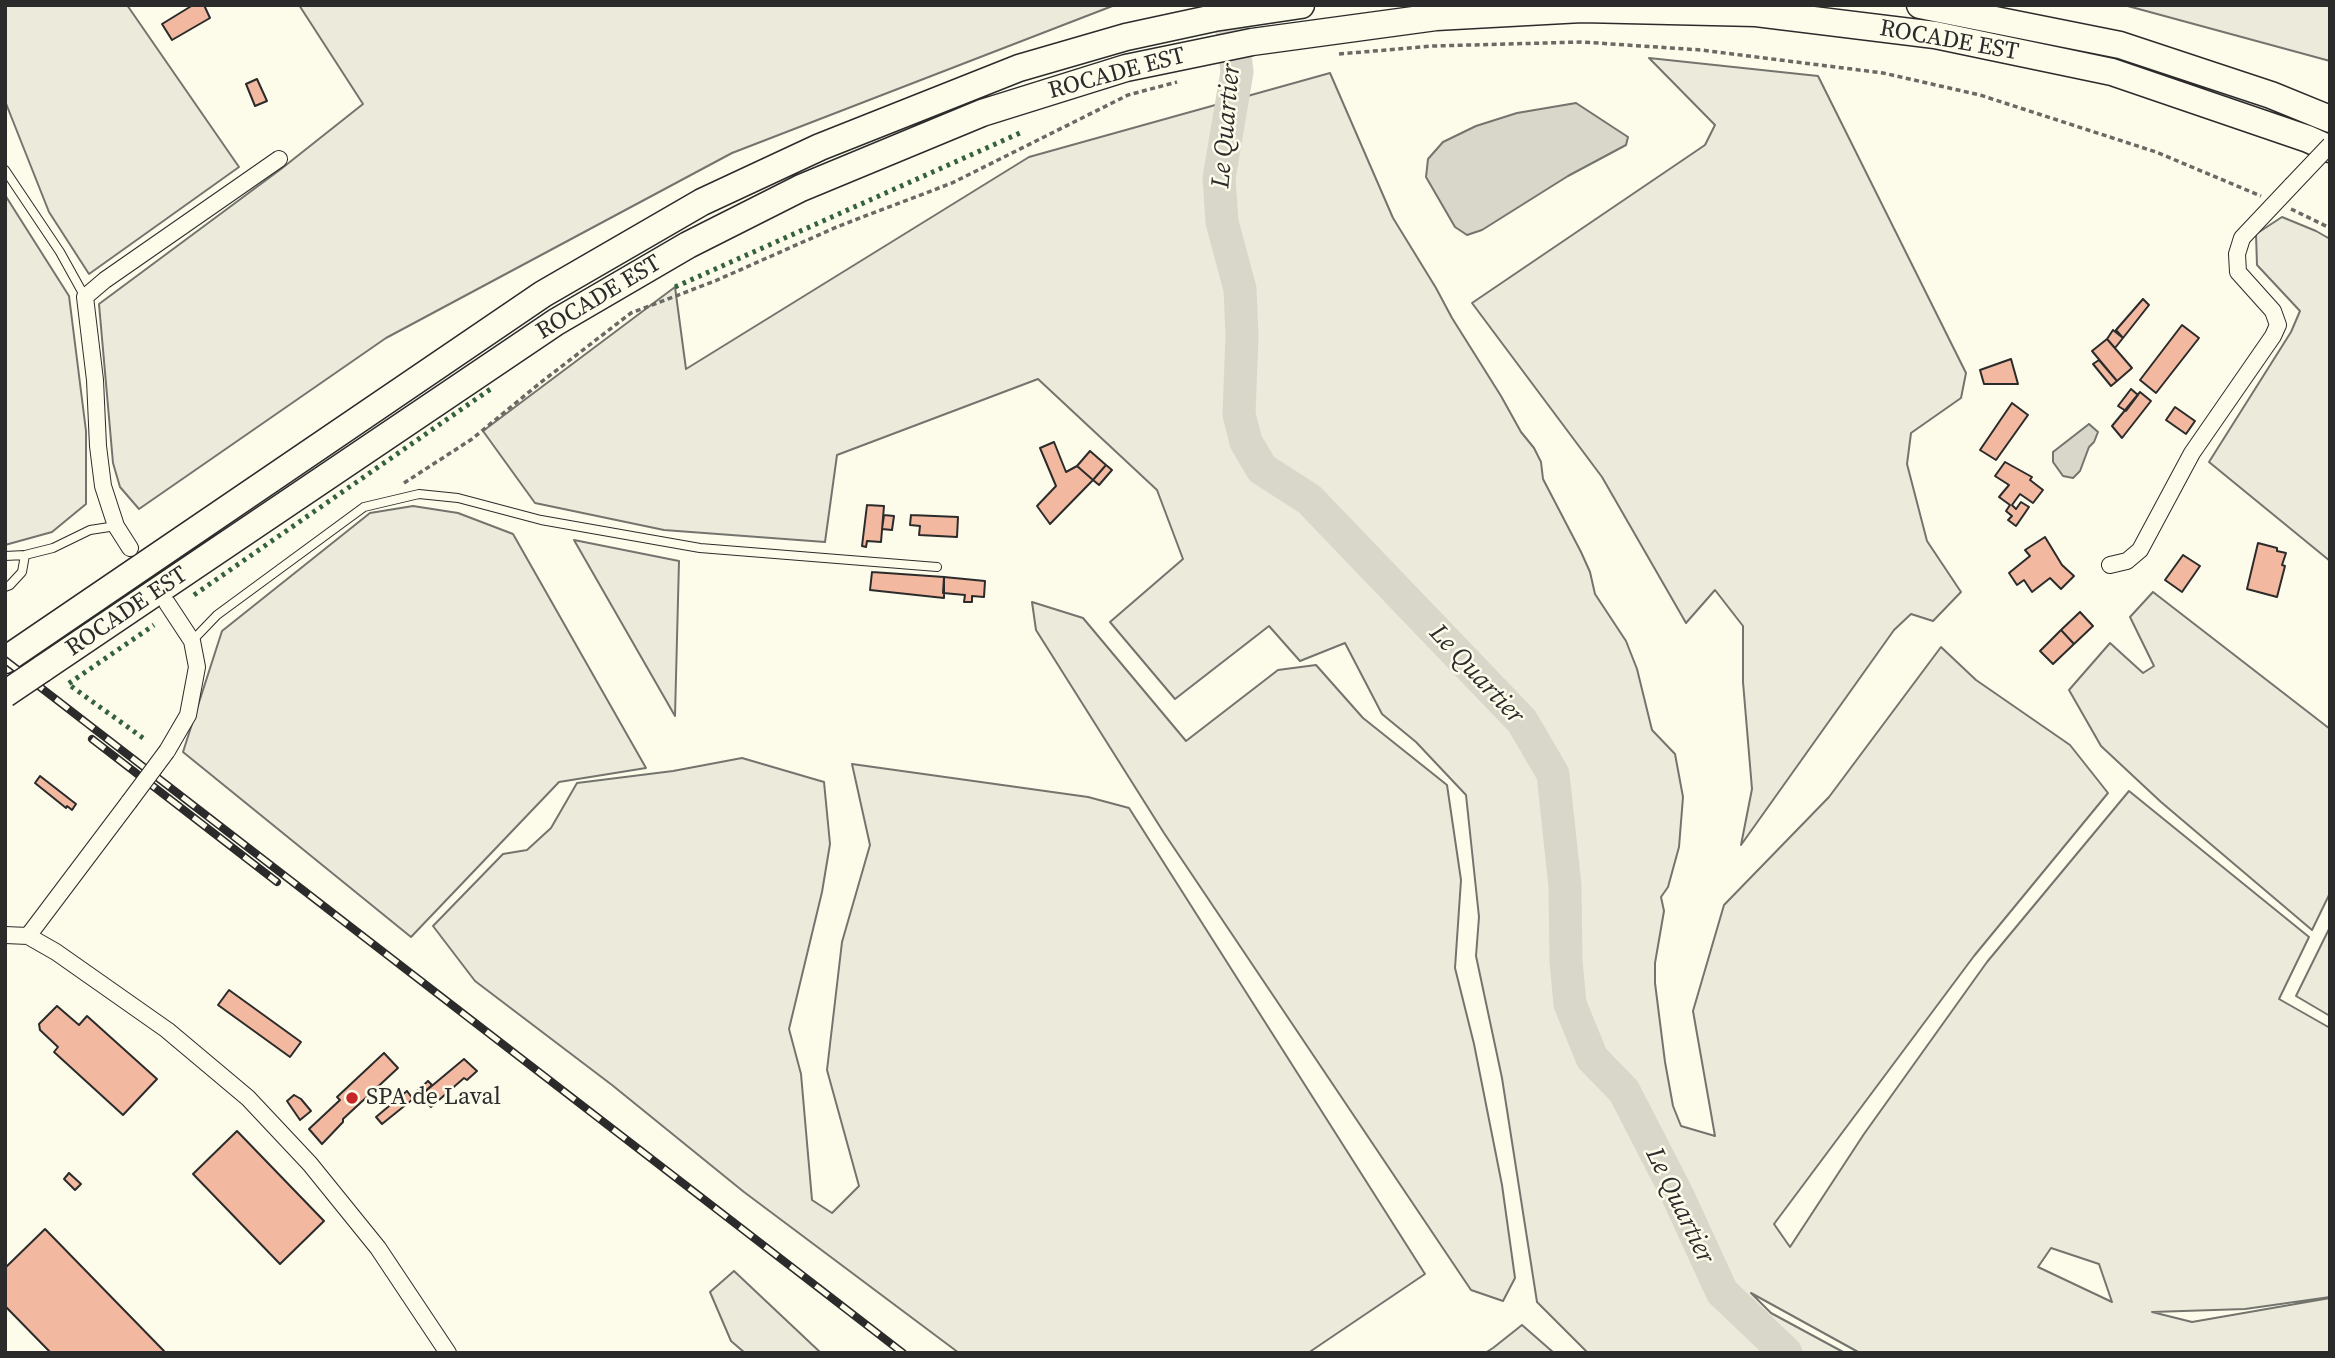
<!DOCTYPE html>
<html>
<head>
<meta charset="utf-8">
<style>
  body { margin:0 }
  #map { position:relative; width:2335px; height:1358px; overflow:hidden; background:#fdfbea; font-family:"Source Serif 4",serif }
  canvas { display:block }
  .frame { position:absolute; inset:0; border:7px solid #2b2b2b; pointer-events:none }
</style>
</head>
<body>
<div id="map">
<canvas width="2335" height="1358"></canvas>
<div class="frame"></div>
</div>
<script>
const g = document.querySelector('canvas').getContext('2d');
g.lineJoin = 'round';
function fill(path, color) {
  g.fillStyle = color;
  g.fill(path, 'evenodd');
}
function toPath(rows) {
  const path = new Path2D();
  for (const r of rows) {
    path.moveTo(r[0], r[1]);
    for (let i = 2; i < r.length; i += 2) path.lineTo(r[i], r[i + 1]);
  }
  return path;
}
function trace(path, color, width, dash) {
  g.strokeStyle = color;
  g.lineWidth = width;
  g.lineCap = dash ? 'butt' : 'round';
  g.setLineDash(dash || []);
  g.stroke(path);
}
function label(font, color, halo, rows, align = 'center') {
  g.font = font + ' "Source Serif 4",serif';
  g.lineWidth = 5;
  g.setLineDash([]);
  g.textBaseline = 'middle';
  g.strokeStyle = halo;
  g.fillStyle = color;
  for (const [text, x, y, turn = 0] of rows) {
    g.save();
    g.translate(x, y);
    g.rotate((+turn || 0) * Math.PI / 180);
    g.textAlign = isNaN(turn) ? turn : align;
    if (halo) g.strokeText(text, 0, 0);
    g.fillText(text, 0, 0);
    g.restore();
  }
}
const green = toPath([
  [5,5,127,5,239,167,89,274,49,212,5,101,5,5],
  [299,5,1115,5,732,153,386,338,139,509,120,487,113,463,99,304,281,169,363,104,299,5],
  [2124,5,2330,5,2330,61,2124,5],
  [1649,58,1818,76,1966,373,1961,398,1911,433,1907,464,1927,541,1961,592,1933,621,1911,614,1894,630,1741,845,1752,789,1743,682,1743,626,1715,590,1686,623,1602,477,1472,303,1705,145,1715,125,1649,58],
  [1330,73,1393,218,1436,288,1452,318,1501,396,1521,432,1534,448,1541,462,1543,479,1581,552,1590,572,1595,594,1626,641,1637,669,1652,730,1675,754,1683,797,1679,847,1668,887,1661,897,1664,911,1655,963,1655,983,1665,1062,1673,1106,1681,1126,1715,1136,1693,1011,1724,905,1829,797,1941,647,1976,680,2070,745,2108,793,1974,956,1774,1224,1790,1247,1864,1134,1987,962,2129,791,2309,937,2279,999,2330,1028,2330,1297,2245,1309,2152,1312,2192,1322,2330,1298,2330,1353,1860,1353,1751,1293,1771,1313,1845,1353,1588,1353,1537,1302,1502,1078,1476,956,1479,917,1466,795,1416,742,1382,714,1345,643,1300,661,1269,626,1175,699,1110,622,1183,559,1157,490,1038,379,837,455,825,542,664,530,535,503,483,431,675,287,686,369,1029,157,1330,73],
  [2051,1248,2099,1264,2112,1302,2038,1267,2051,1248],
  [5,195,69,296,86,431,86,504,52,532,5,545,5,195],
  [2282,217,2316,231,2330,239,2330,561,2209,462,2291,332,2300,311,2257,265,2256,234,2282,217],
  [413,506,458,513,513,534,646,768,559,782,411,937,183,752,222,631,370,513,413,506],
  [574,540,679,561,675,716,574,540],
  [2153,592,2330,729,2330,893,2312,930,2161,802,2101,746,2069,690,2110,643,2143,673,2154,666,2130,617,2153,592],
  [1032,602,1083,618,1186,741,1278,670,1316,665,1363,718,1447,785,1461,880,1455,968,1474,1044,1502,1185,1515,1278,1503,1301,1471,1290,1164,833,1036,630,1032,602],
  [742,758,824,782,830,844,822,892,789,1029,801,1074,812,1200,832,1213,859,1186,827,1070,842,942,870,845,852,764,1088,797,1129,808,1425,1274,1308,1353,959,1353,744,1192,612,1085,475,981,433,926,503,854,527,850,551,828,577,783,673,771,742,758],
  [2330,927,2330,1016,2296,996,2330,927],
  [734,1271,821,1353,745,1353,731,1341,710,1292,734,1271],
  [1522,1325,1554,1353,1485,1353,1493,1348,1522,1325]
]);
const water = toPath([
  [1576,103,1628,137,1626,145,1568,176,1482,230,1467,235,1455,227,1426,177,1428,159,1443,142,1476,126,1517,113,1576,103],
  [2089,424,2098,432,2094,442,2089,447,2080,471,2073,478,2063,476,2053,462,2053,452,2089,424]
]);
const river = toPath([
  [1229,5,1237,72,1219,178,1222,222,1240,289,1242,336,1239,414,1246,442,1262,469,1309,499,1522,721,1553,774,1565,886,1566,961,1570,1004,1592,1058,1624,1091,1677,1194,1722,1292,1786,1353]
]);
const building = toPath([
  [193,5,204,5,210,18,172,40,162,24,193,5],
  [257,79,267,101,255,106,246,84,257,79],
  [2143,299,2149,305,2123,338,2116,330,2143,299],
  [2182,325,2199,338,2156,393,2140,380,2182,325],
  [2113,330,2123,338,2115,348,2107,339,2113,330],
  [2107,339,2132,368,2117,381,2092,351,2107,339],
  [2011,359,2018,384,1984,384,1980,370,2011,359],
  [2099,360,2117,381,2111,386,2093,364,2099,360],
  [2131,389,2138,395,2126,411,2118,406,2131,389],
  [2140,392,2151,401,2122,438,2112,426,2140,392],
  [2012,403,2028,415,1996,460,1980,450,2012,403],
  [2175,407,2195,421,2186,434,2166,420,2175,407],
  [1054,442,1066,472,1077,466,1093,480,1050,524,1037,506,1056,486,1040,448,1054,442],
  [1090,451,1106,465,1093,480,1077,466,1090,451],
  [2005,462,2032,477,2030,480,2043,490,2033,503,2020,494,2012,505,2016,509,2021,502,2029,507,2016,526,2008,520,2012,516,2006,511,2010,505,1999,497,2009,485,1995,476,2005,462],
  [1106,465,1112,470,1099,485,1093,480,1106,465],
  [867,505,884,506,881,542,867,541,866,547,862,546,867,505],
  [884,515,894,516,892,530,882,529,884,515],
  [911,515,958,517,957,537,919,535,920,526,910,525,911,515],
  [2045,537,2062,565,2074,576,2061,589,2050,578,2032,592,2024,580,2017,585,2009,573,2030,556,2025,550,2045,537],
  [2258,543,2277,548,2277,551,2286,553,2282,565,2285,566,2277,597,2247,589,2258,543],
  [2183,555,2200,566,2182,592,2165,580,2183,555],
  [872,572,944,577,944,598,870,590,872,572],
  [944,577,985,581,984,597,972,596,972,602,964,602,965,595,943,593,944,577],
  [2080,612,2093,626,2074,644,2061,630,2080,612],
  [2061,630,2074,644,2053,664,2040,651,2061,630],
  [40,776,76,804,72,810,67,806,66,808,35,783,40,776],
  [229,990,301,1042,290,1057,218,1005,229,990],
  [57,1006,79,1025,87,1016,157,1079,123,1115,54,1052,58,1047,40,1030,39,1024,57,1006],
  [384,1053,398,1068,343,1119,343,1122,322,1144,309,1129,340,1100,337,1097,384,1053],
  [464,1059,477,1071,467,1080,464,1078,431,1107,421,1095,464,1059],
  [428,1081,432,1085,421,1095,417,1091,428,1081],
  [407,1091,413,1099,382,1124,376,1117,407,1091],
  [294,1095,301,1099,311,1111,300,1120,287,1101,294,1095],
  [237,1131,324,1221,280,1264,193,1174,237,1131],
  [69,1173,81,1184,75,1190,64,1179,69,1173],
  [45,1229,164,1351,163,1353,51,1353,5,1306,5,1268,45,1229]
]);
const path = toPath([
  [1339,54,1433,46,1582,42,1701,50,1883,73,1980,95,2156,152,2261,196],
  [2291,209,2330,228],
  [404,483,472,439,540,383,631,313,715,281,839,226,952,183,1128,95,1177,82]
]);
const service = toPath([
  [5,170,60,252,85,297],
  [5,556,25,555,53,548,90,530,116,526],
  [5,587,10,585,22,572,25,555],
  [192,641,217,615,364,507,419,494,458,498,541,520,700,548,937,567]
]);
const minor = toPath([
  [130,548,116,526,103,486,98,446,95,380,85,297,105,280,279,159],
  [2110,565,2127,561,2140,550,2192,453,2273,336,2278,325,2273,311,2238,272,2237,254,2242,238,2292,185],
  [167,751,188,715,197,667,192,641,167,603],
  [5,935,28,936,56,952,167,1030,248,1098,310,1164,378,1248,448,1353],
  [28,936,129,802]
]);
const primary = toPath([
  [1920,5,2120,45,2271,95,2330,119],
  [5,660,543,294,702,202,820,147,1019,68,1126,37,1214,18,1301,5],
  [42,669,556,322,688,245,801,188,982,113,1126,68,1252,42,1436,17,1582,9,1756,13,1935,35,2112,72,2308,139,2330,149]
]);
const rail = toPath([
  [5,660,903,1353],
  [92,739,277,882]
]);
const minorBridge = toPath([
  [2292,185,2330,145],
  [129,802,167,751]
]);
const primaryBridge = toPath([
  [5,694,42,669]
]);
const hedge = toPath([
  [675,287,1020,133],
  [194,595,492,388],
  [143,738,68,684,154,625]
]);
const markers = [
  [352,1098,7,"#c62828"]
];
const streetNames = [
  ["ROCADE EST",1949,41,10],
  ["ROCADE EST",1117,74,-15],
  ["ROCADE EST",599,298,-31],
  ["ROCADE EST",127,612,-34]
];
const poiNames = [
  ["SPA de Laval",366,1098]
];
const waterNames = [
  ["Le Quartier",1227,126,-85],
  ["Le Quartier",1476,675,47],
  ["Le Quartier",1679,1206,64]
];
fill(green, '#ecebdb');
trace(green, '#74746e', 2);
fill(water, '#d8d7c9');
trace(water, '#74746e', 2);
trace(river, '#d8d7c9', 33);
fill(building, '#f2b8a0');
trace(building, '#2b2b2b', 2);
trace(service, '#2b2b2b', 10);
trace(minor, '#2b2b2b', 18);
trace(primary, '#2b2b2b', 29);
trace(path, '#6a6964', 3.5, [5, 3.5]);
trace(service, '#fdfbea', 8);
trace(minor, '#fdfbea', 16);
trace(primary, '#fdfbea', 26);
trace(rail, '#2b2b2b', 8);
trace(rail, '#fdfbea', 5, [16]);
trace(minorBridge, '#2b2b2b', 18, []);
trace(primaryBridge, '#2b2b2b', 29, []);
trace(minorBridge, '#fdfbea', 16);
trace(primaryBridge, '#fdfbea', 26);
trace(hedge, '#34623c', 5, [3.5, 5]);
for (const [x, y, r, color] of markers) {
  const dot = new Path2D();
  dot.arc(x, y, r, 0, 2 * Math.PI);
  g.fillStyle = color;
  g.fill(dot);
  trace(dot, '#fdfbea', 2.5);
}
label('24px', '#2b2b2b', '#fdfbea', streetNames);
label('24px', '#2b2b2b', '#fdfbea', poiNames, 'left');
label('italic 26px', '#2b2b2b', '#fdfbea', waterNames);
</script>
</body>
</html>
